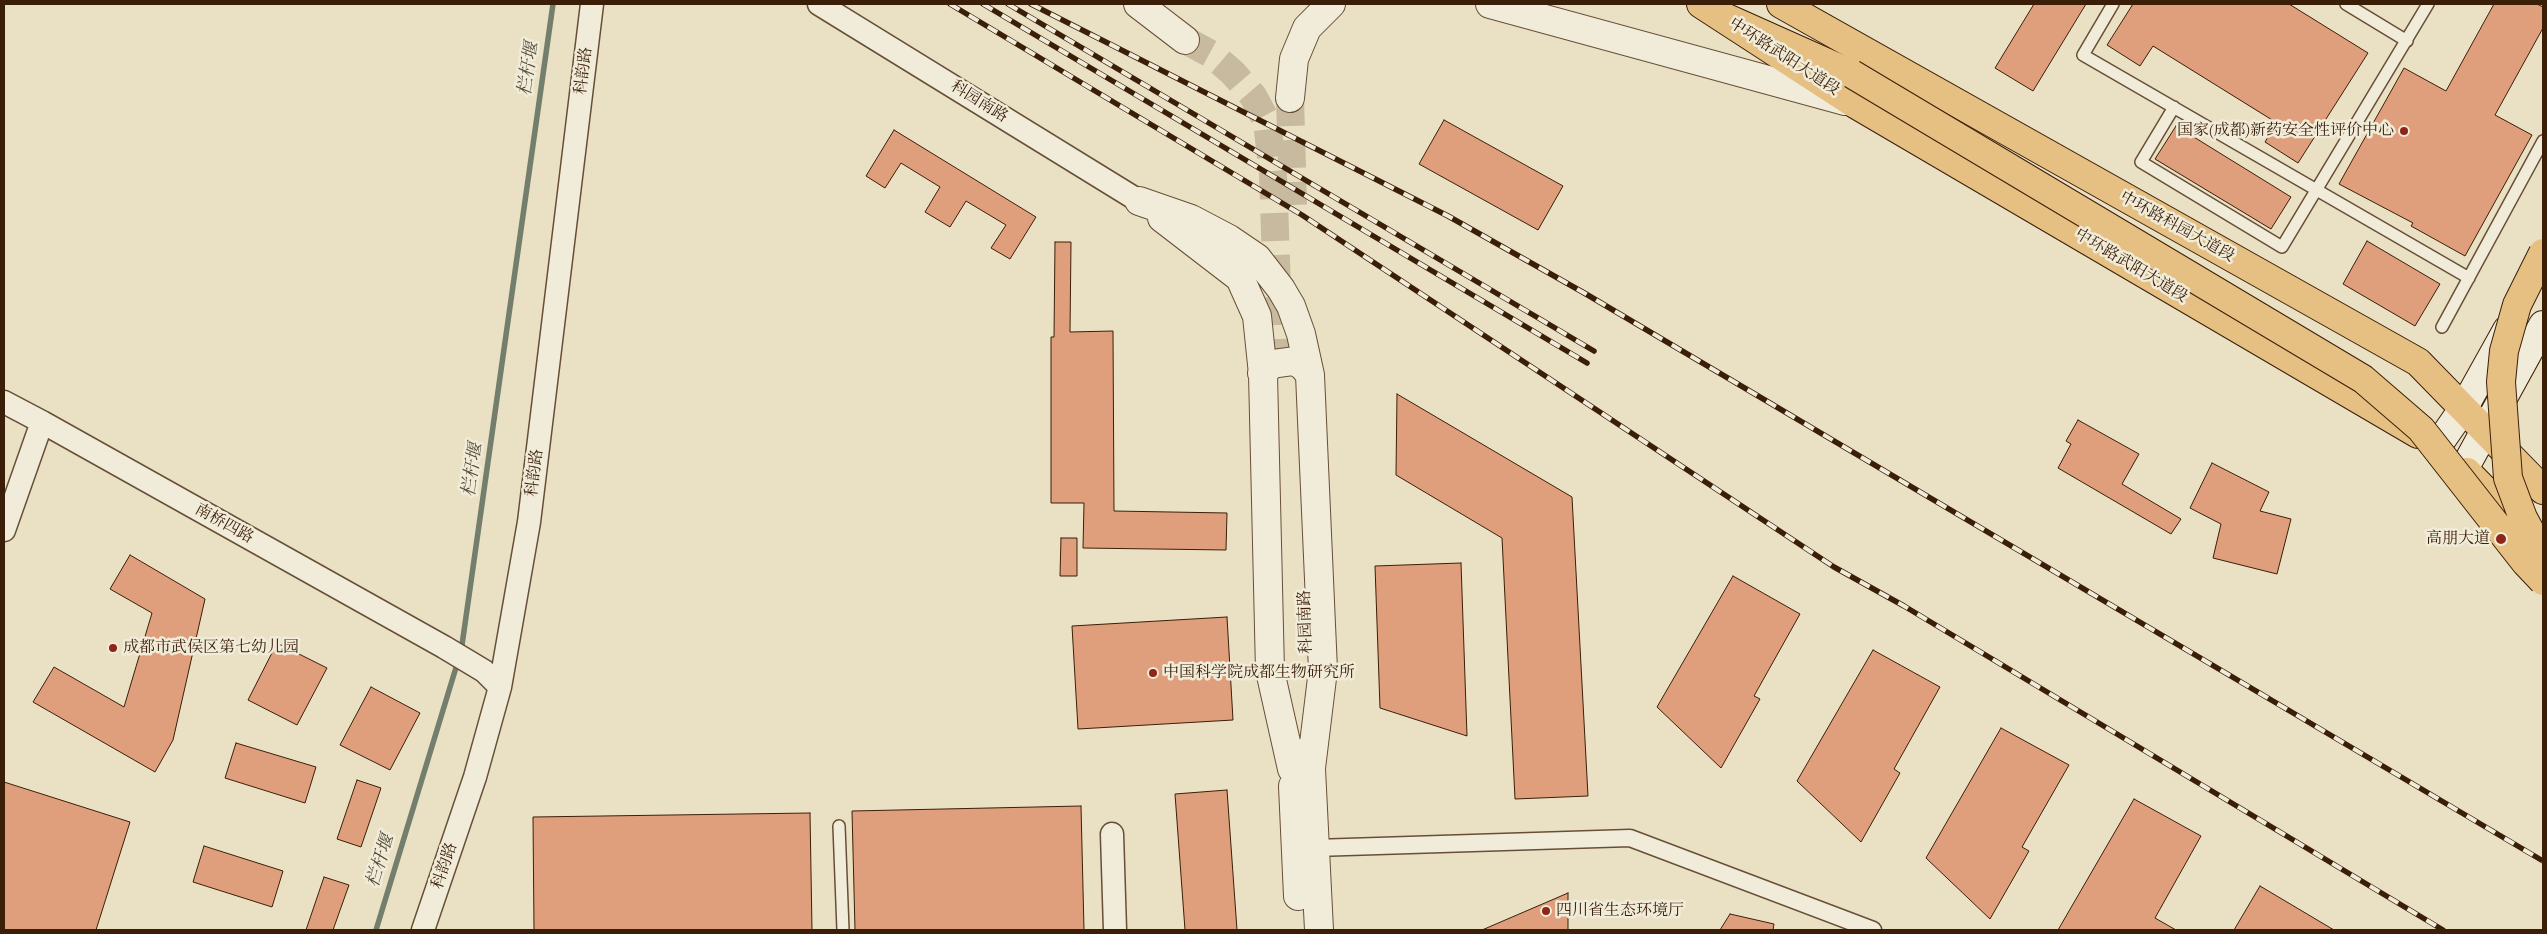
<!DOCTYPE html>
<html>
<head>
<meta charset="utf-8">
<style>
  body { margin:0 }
  #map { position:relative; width:2547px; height:934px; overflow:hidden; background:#eae1c4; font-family:"IM FELL French Canon",serif }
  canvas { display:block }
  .frame { position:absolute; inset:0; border:5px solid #3b1e08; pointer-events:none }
</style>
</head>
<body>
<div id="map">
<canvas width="2547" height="934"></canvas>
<div class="frame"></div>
</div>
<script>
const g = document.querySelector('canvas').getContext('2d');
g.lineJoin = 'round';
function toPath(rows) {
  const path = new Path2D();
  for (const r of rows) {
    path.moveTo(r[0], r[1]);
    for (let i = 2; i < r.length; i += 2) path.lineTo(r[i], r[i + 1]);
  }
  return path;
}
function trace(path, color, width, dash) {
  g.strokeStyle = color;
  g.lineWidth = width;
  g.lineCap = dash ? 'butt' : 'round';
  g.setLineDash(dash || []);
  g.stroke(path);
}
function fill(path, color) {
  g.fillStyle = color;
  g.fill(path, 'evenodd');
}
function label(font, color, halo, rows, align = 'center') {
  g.font = font + ' "IM FELL French Canon","Noto Serif SC",serif';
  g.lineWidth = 5;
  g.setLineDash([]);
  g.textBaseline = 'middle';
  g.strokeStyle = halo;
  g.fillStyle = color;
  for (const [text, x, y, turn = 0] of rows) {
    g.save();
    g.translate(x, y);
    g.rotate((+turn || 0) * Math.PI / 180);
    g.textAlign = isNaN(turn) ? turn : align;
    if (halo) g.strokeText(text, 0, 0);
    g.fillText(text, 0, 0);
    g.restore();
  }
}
const stream = toPath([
  [461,652,553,4],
  [376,930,458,661]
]);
const building = toPath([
  [2034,4,2086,4,2033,91,1995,68,2034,4],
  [2133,4,2289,4,2368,53,2298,163,2265,142,2277,123,2153,46,2140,66,2107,45,2133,4],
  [2494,4,2537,4,2543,7,2543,28,2495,115,2532,135,2465,256,2411,226,2413,223,2339,184,2404,68,2446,91,2494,4],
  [1444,120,1563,186,1538,230,1419,164,1444,120],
  [2176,126,2291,197,2271,229,2155,159,2176,126],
  [894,130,1036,217,1010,259,991,248,1006,225,966,201,950,227,925,212,940,187,901,163,885,188,866,176,894,130],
  [2367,241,2440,284,2415,326,2343,284,2367,241],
  [1055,242,1071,242,1070,332,1113,331,1114,511,1227,513,1226,550,1083,548,1084,503,1051,503,1051,337,1054,337,1055,242],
  [1397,394,1572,497,1588,796,1515,799,1502,538,1396,475,1397,394],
  [2078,420,2139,454,2122,484,2181,519,2171,534,2058,468,2071,444,2066,441,2078,420],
  [2212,463,2269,492,2260,511,2291,519,2277,574,2213,558,2221,524,2190,508,2212,463],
  [1061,538,1077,538,1077,576,1060,576,1061,538],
  [130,555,205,599,173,740,155,772,33,702,54,667,124,707,152,613,110,589,130,555],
  [1461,563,1467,736,1380,708,1375,566,1461,563],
  [1733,576,1800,614,1754,696,1760,699,1721,768,1657,707,1733,576],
  [1227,617,1233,720,1078,729,1072,626,1227,617],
  [277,643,327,668,297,725,248,700,277,643],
  [1873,650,1940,687,1894,769,1900,773,1861,842,1797,781,1873,650],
  [371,687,420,713,390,770,340,745,371,687],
  [2001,728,2069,765,2022,847,2029,851,1990,919,1926,858,2001,728],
  [236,743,316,767,305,803,225,778,236,743],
  [357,780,381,788,361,847,337,839,357,780],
  [4,782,130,822,96,930,4,930,4,782],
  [1227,790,1237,930,1185,930,1175,794,1227,790],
  [2134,799,2201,836,2155,918,2176,930,2058,930,2134,799],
  [1081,806,1084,930,855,930,852,811,1081,806],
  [810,813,812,930,534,930,533,817,810,813],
  [204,846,283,871,272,907,193,882,204,846],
  [324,877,349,885,333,930,306,930,324,877],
  [2260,886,2334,930,2234,930,2260,886],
  [1568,893,1568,930,1482,930,1568,893],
  [1730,914,1774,924,1773,930,1720,930,1730,914]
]);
const tertiaryTunnel = toPath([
  [1185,40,1211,54,1233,73,1253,96,1267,122,1273,174,1280,375],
  [1290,98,1293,205]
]);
const service = toPath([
  [2113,4,2083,55,2469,278],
  [2346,4,2407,41],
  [2174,107,2141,162,2282,247,2428,4],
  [2442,327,2543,141],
  [839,826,843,930]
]);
const pedestrian = toPath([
  [1315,848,1630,838,1873,930]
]);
const minor = toPath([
  [819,4,1139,201],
  [4,402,42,422,444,647,484,671,500,687],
  [4,530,42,422],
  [1112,834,1115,930],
  [423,930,475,777,500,687,529,522,592,4]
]);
const tertiary = toPath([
  [1138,4,1185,40],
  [1490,4,1845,101],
  [1290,98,1294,59,1307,28,1331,4],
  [1139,201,1191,219,1229,239,1257,258,1281,289,1291,306,1301,334,1310,375,1323,670,1311,768],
  [1162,218,1240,278,1257,316,1263,374,1270,671,1292,769],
  [1262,373,1272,364,1294,361,1303,366,1310,375],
  [1310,749,1319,930],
  [1293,786,1298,896]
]);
const secondary = toPath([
  [2438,445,2463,409,2507,330],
  [2464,469,2543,325]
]);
const primary = toPath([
  [1701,4,1855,104,2418,434],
  [1781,4,2418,362,2543,490],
  [2467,472,2532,538]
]);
const trunk = toPath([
  [1720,15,1852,74]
]);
const rail = toPath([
  [950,4,1302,215,1834,567,1904,606,2443,930],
  [983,4,1587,363],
  [1008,4,1594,351],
  [1031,4,1448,216,1586,294,2543,861]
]);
const trunkBridge = toPath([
  [1852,74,2363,379,2421,429,2526,563,2543,581],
  [2543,253,2517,305,2504,351,2501,382,2508,478,2523,518,2543,555]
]);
const markers = [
  [2404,131,5,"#8f2418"],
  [2501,539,6,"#8f2418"],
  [113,648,5,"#8f2418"],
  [1153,673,5,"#8f2418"],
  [1546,911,5,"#8f2418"]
];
const streetNames = [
  ["中环路武阳大道段",1784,57,33],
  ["科韵路",584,71,-83],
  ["科园南路",979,102,32],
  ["中环路科园大道段",2177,227,29],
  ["中环路武阳大道段",2131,266,31],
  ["科韵路",535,473,-83],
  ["南桥四路",224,524,29],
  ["科园南路",1306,622,-92],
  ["科韵路",445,866,-71]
];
const poiNames = [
  ["国家(成都)新药安全性评价中心",2394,131,"right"],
  ["高朋大道",2490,539,"right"],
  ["成都市武侯区第七幼儿园",123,648],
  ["中国科学院成都生物研究所",1163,673],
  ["四川省生态环境厅",1556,911]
];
const waterNames = [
  ["栏杆堰",529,69,-82],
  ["栏杆堰",473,470,-82],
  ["栏杆堰",381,861,-73]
];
trace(stream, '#737e6c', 5.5);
fill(building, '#df9e7c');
trace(building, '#3b1e08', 1);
trace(tertiaryTunnel, '#c7ba9e', 28, [28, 14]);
trace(service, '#674f37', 14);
trace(pedestrian, '#674f37', 19);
trace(minor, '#674f37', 25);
trace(tertiary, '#674f37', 30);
trace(secondary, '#3b1e08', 30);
trace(primary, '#3b1e08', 30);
trace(trunk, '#3b1e08', 30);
trace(service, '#f1ecd9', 11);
trace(pedestrian, '#f1ecd9', 16);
trace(minor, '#f1ecd9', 22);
trace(tertiary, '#f1ecd9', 28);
trace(secondary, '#f1ecd9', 28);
trace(primary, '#e5c082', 28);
trace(trunk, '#e5c082', 28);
trace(rail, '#3b1e08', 5.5);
trace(rail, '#f1ecd9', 4, [11]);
trace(trunkBridge, '#3b1e08', 30, []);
trace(trunkBridge, '#e5c082', 28);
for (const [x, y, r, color] of markers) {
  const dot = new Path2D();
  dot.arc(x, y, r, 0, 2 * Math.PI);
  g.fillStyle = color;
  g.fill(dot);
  trace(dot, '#f1ecd9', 2);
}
label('16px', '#3b1e08', '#f1ecd9', streetNames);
label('16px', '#3b1e08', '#f1ecd9', poiNames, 'left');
label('italic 18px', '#574e3a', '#f1ecd9', waterNames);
</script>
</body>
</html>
